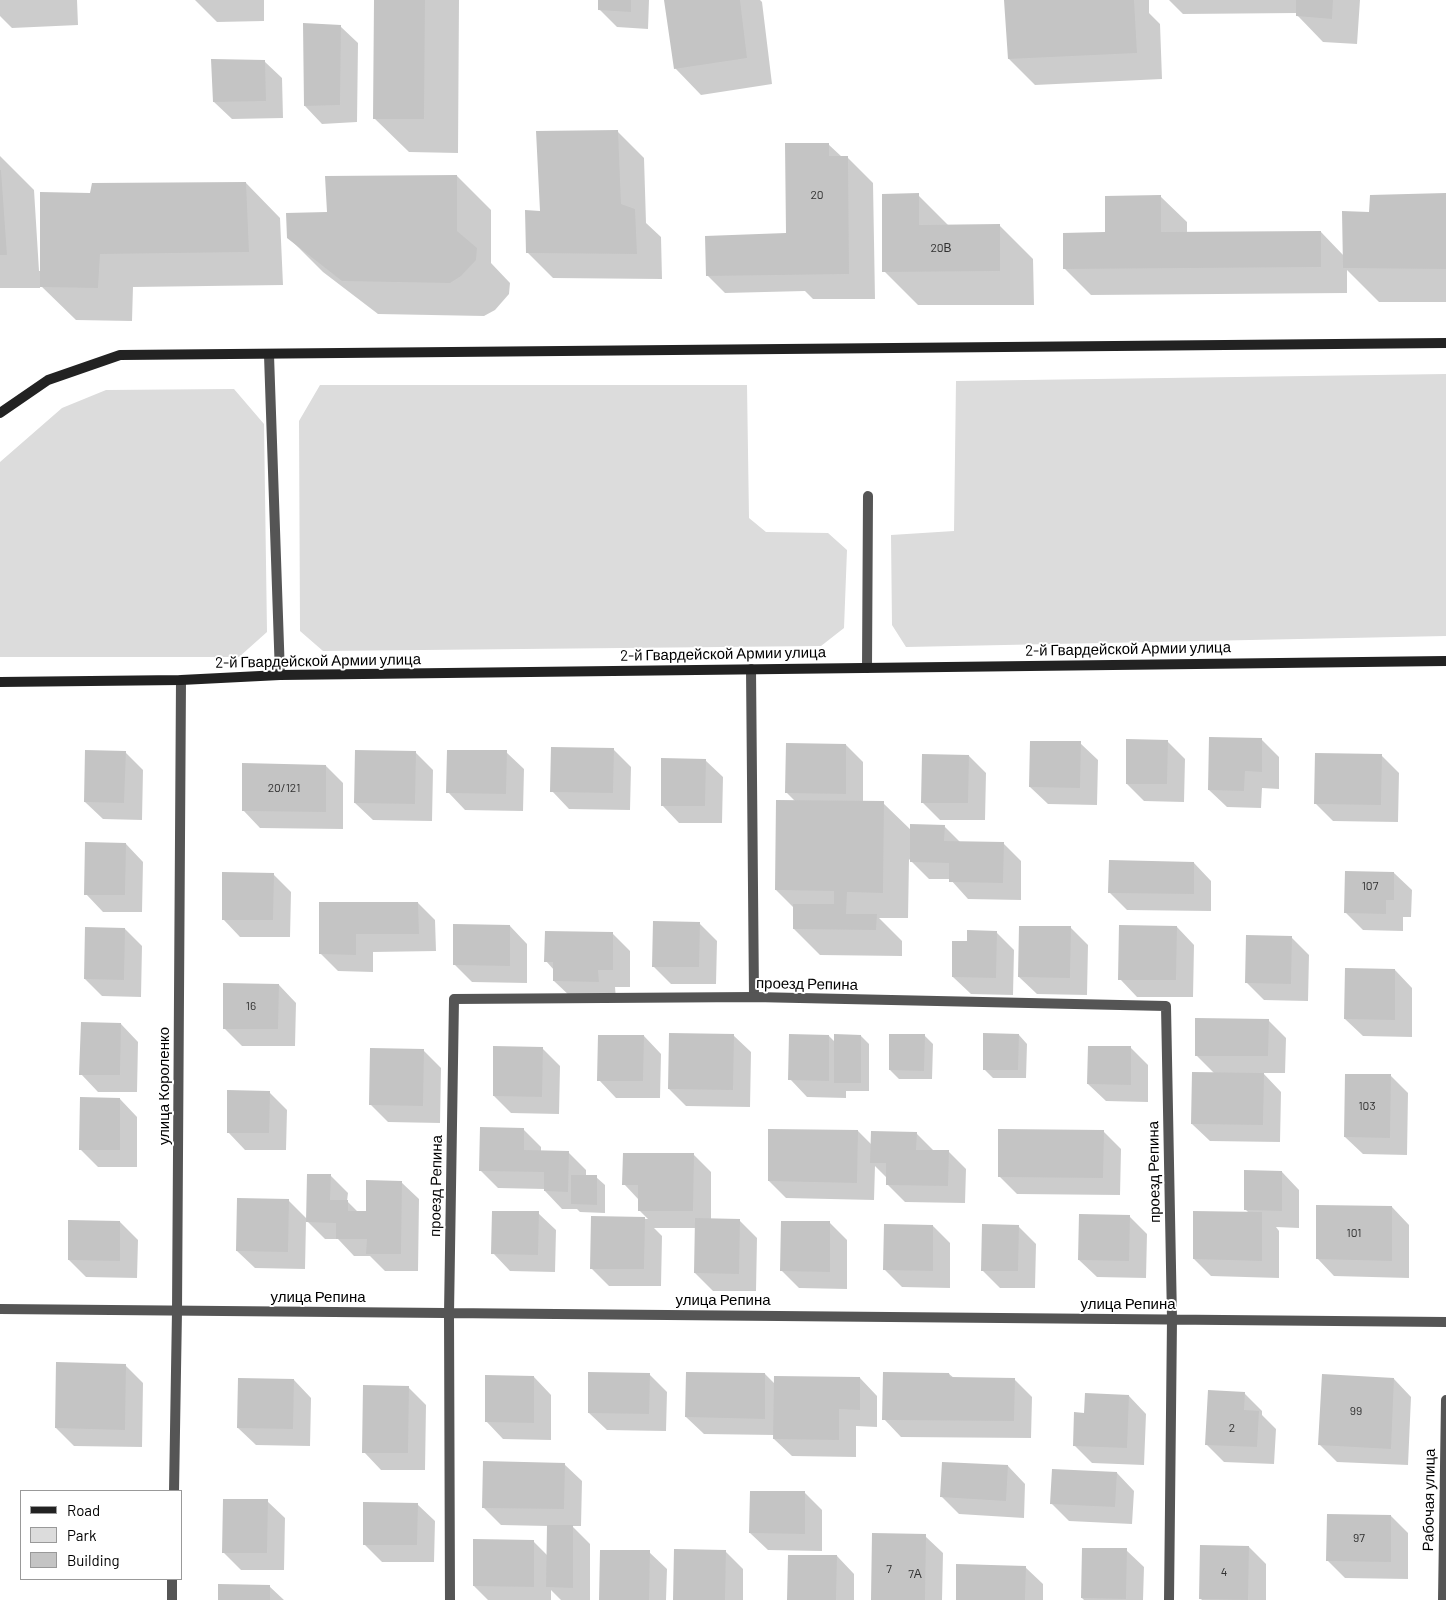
<!DOCTYPE html>
<html>
<head>
<meta charset="utf-8">
<style>
  body { margin:0 }
  #map { position:relative; width:1446px; height:1600px; overflow:hidden; background:#fff; font-family:Barlow,sans-serif }
  canvas { display:block }
  .legend { position:absolute; left:20px; top:1490px; width:162px; height:90px; box-sizing:border-box; background:#fff; border:1px solid #999; margin:0; padding:6px 9px; list-style:none; font-size:15px; color:#000 }
  .legend li { display:flex; align-items:center; gap:10px; height:25px }
  .legend b { width:25px; border:1px solid #999 }
</style>
</head>
<body>
<div id="map">
<canvas width="1446" height="1600"></canvas>
<ul class="legend">
<li><b style="height:6px;background:#222"></b>Road</li>
<li><b style="height:14px;background:#dcdcdc"></b>Park</li>
<li><b style="height:14px;background:#c4c4c4"></b>Building</li>
</ul>
</div>
<script>
const g = document.querySelector('canvas').getContext('2d');
g.lineJoin = 'round';
function fill(path, color) {
  g.fillStyle = color;
  g.fill(path, 'evenodd');
}
function toPath(rows) {
  const path = new Path2D();
  for (const r of rows) {
    path.moveTo(r[0], r[1]);
    for (let i = 2; i < r.length; i += 2) path.lineTo(r[i], r[i + 1]);
  }
  return path;
}
function trace(path, color, width, dash) {
  g.strokeStyle = color;
  g.lineWidth = width;
  g.lineCap = dash ? 'butt' : 'round';
  g.setLineDash(dash || []);
  g.stroke(path);
}
function label(font, color, halo, rows, align = 'center') {
  g.font = font + ' Barlow,sans-serif';
  g.lineWidth = 4;
  g.setLineDash([]);
  g.textBaseline = 'middle';
  g.strokeStyle = halo;
  g.fillStyle = color;
  for (const [text, x, y, turn = 0] of rows) {
    g.save();
    g.translate(x, y);
    g.rotate((+turn || 0) * Math.PI / 180);
    g.textAlign = isNaN(turn) ? turn : align;
    if (halo) g.strokeText(text, 0, 0);
    g.fillText(text, 0, 0);
    g.restore();
  }
}
const green = toPath([
  [1446,374,1446,636,906,647,892,625,891,535,954,531,956,381],
  [320,385,747,385,749,518,766,532,828,533,847,550,844,628,821,646,323,651,300,631,299,421],
  [234,389,264,424,267,632,239,657,0,657,0,462,62,408,106,390]
]);
const shadow = toPath([
  [0,0,77,0,78,25,12,28,0,16],
  [195,0,264,0,264,21,217,22],
  [375,0,459,0,458,153,409,152,374,118],
  [599,0,649,0,648,29,617,27,600,10],
  [665,0,760,0,762,2,772,84,701,95,675,68],
  [1005,0,1149,0,1149,13,1160,24,1162,79,1035,85,1009,59],
  [1169,0,1360,0,1357,44,1323,42,1297,15,1297,13,1183,14],
  [340,26,358,43,357,122,322,124,305,106],
  [264,61,282,78,283,118,232,119,214,102],
  [618,132,644,158,646,223,661,237,662,279,553,278,527,252,542,212],
  [828,144,842,157,847,157,873,183,875,299,813,299,805,291,725,293,707,275,787,235],
  [0,156,34,190,39,271,41,271,91,194,246,183,280,218,283,285,133,287,132,321,76,320,40,285,40,288,0,288],
  [457,176,491,210,491,263,510,283,509,294,495,310,484,316,378,314,323,272,288,237,328,213],
  [1446,194,1446,302,1379,302,1347,270,1347,293,1091,295,1065,269,1107,234,1160,196,1187,222,1187,234,1321,232,1344,256,1371,213],
  [918,195,949,226,999,225,1033,259,1034,305,918,305,884,271],
  [1262,740,1279,757,1279,789,1262,788,1261,808,1227,807,1209,790],
  [1167,741,1185,759,1184,802,1144,801,1127,784],
  [1080,743,1098,760,1097,805,1048,804,1030,787],
  [846,745,863,762,863,802,883,803,912,831,944,826,961,843,1003,843,1021,861,1021,900,968,899,950,879,929,879,909,859,908,918,879,918,902,941,902,956,820,955,794,929,794,908,776,890,796,802,786,792],
  [613,749,631,767,630,810,569,809,552,791],
  [125,752,143,770,142,820,103,819,85,802],
  [415,752,433,770,432,821,373,820,355,803],
  [506,752,524,769,523,811,465,810,448,792],
  [1381,755,1399,773,1398,822,1333,821,1315,803],
  [969,756,986,773,985,820,940,820,922,802],
  [705,760,723,777,722,823,679,823,662,805],
  [326,766,343,783,343,829,260,828,243,810],
  [126,844,143,862,142,912,103,912,86,894],
  [1194,863,1211,881,1211,911,1127,910,1109,892],
  [1394,873,1412,890,1411,917,1403,917,1403,931,1363,930,1346,913],
  [273,874,291,892,290,937,240,937,223,919],
  [320,903,418,903,435,920,436,951,373,952,373,972,338,971,321,954],
  [699,923,717,941,716,984,671,984,653,966],
  [510,926,527,944,527,983,472,982,454,964],
  [1070,927,1088,945,1087,995,1037,994,1019,977],
  [1177,927,1194,945,1193,997,1137,997,1120,979],
  [125,929,142,946,141,997,102,996,85,979],
  [996,932,1014,950,1013,995,971,994,953,977,968,942],
  [613,934,630,951,630,987,615,987,616,999,572,998,554,981,554,970,546,961],
  [1291,937,1309,955,1308,1001,1264,1000,1246,982],
  [1395,970,1412,988,1412,1037,1363,1036,1345,1019],
  [279,985,296,1003,295,1046,242,1046,224,1028],
  [1268,1020,1286,1038,1285,1073,1263,1073,1281,1092,1280,1142,1210,1141,1192,1124,1215,1074,1196,1055],
  [121,1024,138,1042,137,1092,98,1092,81,1074],
  [733,1035,751,1052,750,1107,686,1106,669,1089],
  [924,1035,933,1044,932,1079,899,1079,890,1070],
  [1019,1035,1027,1044,1026,1078,993,1078,984,1069],
  [644,1036,661,1054,660,1098,616,1098,599,1080],
  [829,1036,835,1042,861,1036,869,1044,869,1091,846,1091,846,1098,807,1097,790,1079],
  [542,1048,560,1066,559,1114,511,1113,494,1096],
  [1131,1048,1148,1065,1148,1102,1106,1101,1088,1084],
  [423,1050,441,1068,440,1123,388,1122,370,1104],
  [1391,1076,1408,1093,1407,1155,1363,1154,1345,1137],
  [269,1092,287,1110,286,1150,245,1150,228,1132],
  [120,1099,137,1117,137,1167,98,1167,80,1149],
  [523,1129,541,1147,541,1152,568,1152,586,1170,586,1176,596,1177,605,1185,605,1213,580,1212,577,1209,562,1209,545,1191,545,1189,498,1188,480,1170],
  [858,1131,872,1145,916,1133,934,1151,948,1151,966,1169,965,1203,905,1202,887,1184,887,1178,875,1166,874,1200,786,1198,769,1181],
  [1103,1131,1121,1149,1120,1195,1017,1194,999,1176],
  [694,1155,711,1172,711,1220,739,1220,757,1238,756,1291,713,1291,695,1273,696,1228,654,1228,662,1236,661,1286,609,1286,591,1268,592,1218,648,1219,639,1210,639,1200,624,1184],
  [1282,1172,1299,1190,1299,1228,1276,1227,1279,1231,1279,1278,1211,1276,1194,1259,1249,1213,1245,1209],
  [330,1175,348,1193,347,1201,358,1212,367,1212,401,1182,419,1199,418,1271,385,1271,370,1256,354,1256,338,1239,325,1239,306,1220,305,1269,255,1268,237,1251,288,1200,308,1220],
  [1392,1207,1409,1225,1409,1278,1334,1276,1317,1258],
  [538,1213,556,1230,555,1272,510,1271,493,1253],
  [1129,1216,1147,1234,1146,1278,1097,1277,1079,1260],
  [120,1222,138,1240,137,1278,86,1277,69,1260],
  [830,1223,847,1240,847,1289,799,1288,782,1271],
  [933,1226,950,1243,950,1288,902,1287,885,1270],
  [1018,1226,1036,1244,1035,1288,1000,1288,982,1270],
  [125,1365,143,1383,142,1447,74,1446,56,1428],
  [649,1374,667,1392,666,1431,607,1430,589,1413],
  [765,1374,775,1384,860,1378,877,1396,877,1427,856,1426,856,1457,792,1456,774,1439,774,1435,704,1434,686,1417],
  [949,1374,954,1378,1014,1379,1032,1397,1031,1438,901,1437,884,1419],
  [534,1377,551,1395,551,1440,503,1439,486,1421],
  [1394,1379,1411,1397,1408,1465,1337,1462,1319,1444],
  [294,1380,311,1398,310,1446,256,1445,238,1428],
  [408,1387,426,1405,425,1470,381,1470,364,1452],
  [1244,1393,1262,1411,1262,1415,1276,1429,1274,1464,1224,1462,1206,1444],
  [1129,1396,1146,1414,1144,1465,1092,1463,1074,1445,1085,1414],
  [564,1464,582,1481,581,1526,572,1526,590,1544,590,1600,561,1600,551,1590,551,1600,488,1600,474,1586,534,1542,548,1556,548,1526,501,1525,483,1507],
  [1008,1466,1025,1484,1024,1518,959,1514,942,1497],
  [1117,1473,1134,1491,1132,1524,1069,1521,1051,1503],
  [805,1493,822,1510,822,1551,768,1550,750,1533],
  [267,1501,285,1518,284,1570,241,1570,223,1552],
  [417,1504,435,1521,434,1562,382,1562,364,1544],
  [1391,1516,1408,1533,1408,1579,1345,1578,1327,1560],
  [925,1536,943,1553,942,1600,872,1600],
  [1249,1547,1266,1564,1266,1600,1202,1600,1200,1598],
  [1126,1550,1144,1567,1143,1600,1084,1600,1082,1598],
  [725,1551,743,1569,743,1600,675,1600],
  [649,1552,667,1569,666,1600,600,1600],
  [837,1556,854,1574,854,1600,788,1600],
  [1025,1567,1043,1584,1043,1600,957,1600],
  [269,1586,284,1600,219,1600]
]);
const building = toPath([
  [374,0,425,0,424,119,373,119],
  [598,0,631,0,631,12,598,10],
  [664,0,740,0,747,58,674,69],
  [1004,0,1134,0,1137,53,1008,59],
  [1296,0,1333,0,1332,19,1296,16],
  [303,23,341,25,340,105,304,106],
  [211,59,265,60,266,101,213,102],
  [618,130,621,204,635,209,637,254,526,253,525,210,540,211,536,131],
  [785,143,829,143,829,156,848,156,849,274,706,276,705,236,786,233],
  [0,170,1,170,7,255,0,255],
  [457,175,457,231,477,248,476,260,461,276,450,283,342,281,287,238,286,213,327,212,325,176],
  [246,182,249,252,100,254,98,288,40,287,40,192,90,193,92,183],
  [919,193,919,225,1000,224,1000,271,882,272,882,194],
  [1446,193,1446,269,1343,268,1342,211,1369,212,1370,195],
  [1161,195,1161,232,1321,231,1321,267,1063,269,1063,233,1105,232,1105,196],
  [1209,737,1262,738,1262,772,1245,771,1244,791,1208,790],
  [1126,739,1168,740,1167,784,1126,784],
  [1030,741,1081,741,1080,788,1029,787],
  [786,743,846,744,846,794,785,793],
  [551,747,614,748,613,793,550,792],
  [85,750,126,751,124,803,84,802],
  [355,750,416,751,415,804,354,803],
  [447,750,507,750,506,794,446,793],
  [1315,753,1382,754,1381,805,1314,804],
  [922,754,969,755,968,803,921,803],
  [661,758,706,759,705,806,661,806],
  [242,763,326,765,326,812,242,811],
  [776,800,884,801,883,893,847,892,846,914,877,914,876,930,793,929,793,904,834,904,834,891,775,890],
  [910,824,945,825,944,841,1004,842,1003,883,949,882,949,863,910,862],
  [85,842,126,843,125,895,84,895],
  [1109,860,1194,862,1194,894,1108,893],
  [1345,871,1394,872,1394,900,1386,900,1386,914,1344,913],
  [222,872,274,873,273,920,222,920],
  [319,902,418,902,419,934,356,934,356,955,319,954],
  [653,921,700,922,699,967,652,967],
  [453,924,510,925,510,966,453,965],
  [1119,925,1177,926,1176,980,1118,980],
  [1019,926,1071,926,1070,978,1018,977],
  [85,927,125,928,124,980,84,979],
  [967,930,997,931,996,978,952,977,952,941,967,941],
  [545,931,613,932,613,970,598,970,599,982,553,981,553,962,544,962],
  [1246,935,1292,936,1291,984,1245,983],
  [1345,968,1395,969,1395,1020,1344,1019],
  [223,983,279,984,278,1029,223,1029],
  [1195,1018,1269,1019,1268,1056,1195,1056],
  [81,1022,121,1023,120,1075,79,1075],
  [669,1033,734,1034,733,1090,668,1089],
  [983,1033,1019,1034,1018,1070,983,1070],
  [789,1034,829,1035,829,1081,788,1080],
  [834,1034,861,1035,861,1083,834,1083],
  [889,1034,925,1034,924,1071,889,1070],
  [598,1035,644,1035,643,1081,597,1081],
  [493,1046,543,1047,542,1097,493,1096],
  [1088,1046,1131,1046,1131,1085,1087,1084],
  [370,1048,424,1049,423,1106,369,1105],
  [1192,1072,1264,1073,1263,1125,1191,1124],
  [1345,1074,1391,1074,1390,1138,1344,1137],
  [227,1090,270,1091,269,1133,227,1133],
  [80,1097,120,1098,120,1150,79,1150],
  [480,1127,524,1128,524,1150,569,1151,568,1192,544,1191,544,1172,479,1171],
  [768,1129,858,1130,857,1183,768,1181],
  [998,1129,1104,1130,1103,1178,998,1177],
  [871,1131,917,1132,916,1150,949,1150,948,1186,886,1185,886,1163,870,1163],
  [623,1153,694,1153,693,1211,638,1211,638,1185,622,1185],
  [1244,1170,1282,1171,1282,1211,1244,1210],
  [307,1174,331,1174,330,1200,348,1200,348,1211,366,1211,366,1180,402,1181,401,1254,366,1254,367,1239,336,1239,336,1223,306,1222],
  [571,1175,597,1175,597,1205,571,1204],
  [237,1198,289,1199,288,1252,236,1251],
  [1316,1205,1392,1206,1392,1261,1316,1259],
  [492,1211,539,1211,538,1255,491,1254],
  [1193,1211,1262,1212,1262,1261,1193,1259],
  [1079,1214,1130,1215,1129,1261,1078,1260],
  [591,1216,645,1217,644,1269,590,1269],
  [695,1218,740,1219,739,1274,694,1273],
  [68,1220,120,1221,120,1261,68,1260],
  [781,1221,830,1221,830,1272,780,1271],
  [884,1224,933,1225,933,1271,883,1270],
  [982,1224,1019,1225,1018,1271,981,1271],
  [56,1362,126,1364,125,1430,55,1428],
  [588,1372,650,1373,649,1414,588,1413],
  [686,1372,765,1373,765,1419,685,1417],
  [883,1372,949,1373,950,1377,1015,1378,1014,1421,882,1420],
  [1322,1374,1394,1378,1391,1449,1318,1445],
  [485,1375,534,1376,534,1423,485,1422],
  [774,1376,860,1377,860,1410,839,1409,839,1440,773,1439],
  [238,1378,294,1379,293,1429,237,1428],
  [363,1385,409,1386,408,1453,362,1453],
  [1208,1390,1245,1392,1244,1410,1259,1411,1257,1447,1205,1445],
  [1085,1393,1129,1395,1127,1448,1073,1446,1074,1412,1084,1413],
  [483,1461,565,1463,564,1509,482,1508],
  [942,1462,1008,1465,1006,1501,940,1497],
  [1052,1469,1117,1472,1115,1507,1050,1504],
  [750,1491,805,1491,805,1534,749,1533],
  [223,1499,268,1499,267,1553,222,1553],
  [363,1502,418,1503,417,1545,363,1545],
  [1327,1514,1391,1515,1391,1562,1326,1561],
  [547,1525,573,1525,573,1588,546,1587],
  [872,1533,926,1534,925,1600,871,1600],
  [473,1539,534,1540,534,1587,473,1586],
  [1200,1545,1249,1546,1248,1600,1199,1599],
  [1082,1548,1127,1548,1126,1599,1081,1598],
  [674,1549,726,1550,725,1600,673,1600],
  [600,1550,650,1550,649,1600,599,1600],
  [788,1555,837,1555,836,1600,787,1600],
  [956,1564,1026,1566,1025,1600,956,1600],
  [218,1584,270,1585,270,1600,218,1600]
]);
const service = toPath([
  [867,668,868,496],
  [751,669,754,997]
]);
const minor = toPath([
  [269,355,280,675],
  [0,1309,1446,1322],
  [450,1600,449,1313,454,999,754,997,1166,1006,1172,1319,1169,1600],
  [1443,1600,1446,1400]
]);
const tertiary = toPath([
  [174,1491,177,1311,181,680],
  [172,1600,172,1579]
]);
const secondary = toPath([
  [0,413,48,380,120,355,1446,343],
  [0,682,181,680,280,675,1446,661]
]);
const numberNames = [
  ["20",817,195],
  ["20В",941,248],
  ["20/121",284,788],
  ["107",1370,886],
  ["16",251,1006],
  ["103",1367,1106],
  ["101",1354,1233],
  ["99",1356,1411],
  ["2",1232,1428],
  ["97",1359,1538],
  ["7",889,1569],
  ["4",1224,1572],
  ["7А",915,1574]
];
const streetNames = [
  ["2-й Гвардейской Армии улица",1128,649,-1],
  ["2-й Гвардейской Армии улица",723,654,-1],
  ["2-й Гвардейской Армии улица",318,661,-1],
  ["проезд Репина",807,984,1],
  ["улица Короленко",164,1086,-90],
  ["проезд Репина",1154,1172,-91],
  ["проезд Репина",436,1186,-89],
  ["улица Репина",318,1297],
  ["улица Репина",723,1300],
  ["улица Репина",1128,1304],
  ["Рабочая улица",1429,1500,-89]
];
fill(green, '#dcdcdc');
fill(shadow, '#0003');
fill(building, '#c4c4c4');
trace(service, '#555', 10);
trace(minor, '#555', 10);
trace(tertiary, '#555', 10);
trace(secondary, '#222', 10);
label('12px', '#313131', null, numberNames);
label('15px', '#000', '#fff', streetNames);
</script>
</body>
</html>
